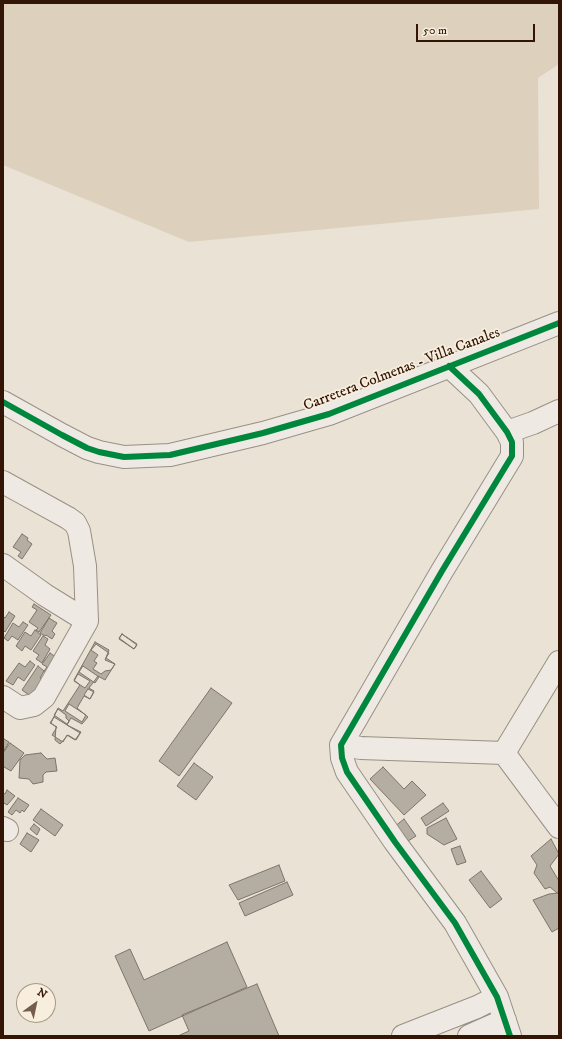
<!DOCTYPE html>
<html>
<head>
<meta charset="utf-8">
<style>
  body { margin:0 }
  #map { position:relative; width:562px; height:1039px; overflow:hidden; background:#eae2d4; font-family:"IM FELL DW Pica",serif }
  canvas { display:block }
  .frame { position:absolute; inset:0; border:4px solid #331505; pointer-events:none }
  .north { position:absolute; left:16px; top:983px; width:40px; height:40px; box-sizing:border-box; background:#f7eede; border:1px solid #a99787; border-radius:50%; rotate:33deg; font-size:11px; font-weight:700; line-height:16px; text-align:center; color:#331505 }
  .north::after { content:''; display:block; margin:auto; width:14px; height:18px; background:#735d4d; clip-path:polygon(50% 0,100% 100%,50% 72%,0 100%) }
  .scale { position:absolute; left:416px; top:24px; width:119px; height:18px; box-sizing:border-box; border:2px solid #331505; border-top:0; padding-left:5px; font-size:12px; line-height:14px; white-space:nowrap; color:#331505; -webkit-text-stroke:3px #f7eede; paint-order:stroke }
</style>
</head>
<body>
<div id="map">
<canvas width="562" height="1039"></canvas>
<div class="frame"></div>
<div class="north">N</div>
<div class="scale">50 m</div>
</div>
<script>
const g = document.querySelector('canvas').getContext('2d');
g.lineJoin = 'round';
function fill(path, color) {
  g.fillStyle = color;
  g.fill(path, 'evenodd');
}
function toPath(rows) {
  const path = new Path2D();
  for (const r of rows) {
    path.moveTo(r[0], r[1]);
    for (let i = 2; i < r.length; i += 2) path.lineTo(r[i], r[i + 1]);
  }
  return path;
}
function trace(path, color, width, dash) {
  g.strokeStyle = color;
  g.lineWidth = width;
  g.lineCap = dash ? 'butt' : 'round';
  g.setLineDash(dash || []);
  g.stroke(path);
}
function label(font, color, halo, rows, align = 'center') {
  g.font = font + ' "IM FELL DW Pica",serif';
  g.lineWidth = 3.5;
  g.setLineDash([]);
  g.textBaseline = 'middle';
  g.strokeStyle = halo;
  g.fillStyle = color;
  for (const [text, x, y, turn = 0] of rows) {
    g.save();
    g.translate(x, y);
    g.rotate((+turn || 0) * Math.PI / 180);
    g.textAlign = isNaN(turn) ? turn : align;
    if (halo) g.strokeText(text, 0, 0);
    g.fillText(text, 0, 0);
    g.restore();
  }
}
const green = toPath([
  [3,3,559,3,559,64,538,78,539,209,189,242,3,165]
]);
const building = toPath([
  [22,534,28,538,27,540,32,544,22,559,18,556,21,552,13,547,22,534],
  [34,604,51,615,39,632,36,630,38,628,29,622,37,610,32,607,34,604],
  [9,612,15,616,5,632,3,630,3,616,5,618,9,612],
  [49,618,57,623,52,631,55,634,52,639,46,635,45,636,40,633,49,618],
  [23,622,28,625,18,640,12,636,8,641,4,638,13,623,19,627,23,622],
  [35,630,41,635,31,650,25,646,22,651,16,646,25,632,31,636,35,630],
  [122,634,137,645,134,649,119,639,122,634],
  [122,634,137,644,134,649,119,638,122,634],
  [43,636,48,639,45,645,50,649,42,663,36,659,39,655,33,651,43,636],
  [95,642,109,650,105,660,115,664,105,680,98,676,89,688,94,691,90,699,84,696,77,708,88,717,82,724,71,718,67,725,81,732,76,740,68,735,60,744,55,740,56,727,51,723,58,708,63,711,80,685,74,680,95,642],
  [96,644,109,653,106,658,115,664,111,670,105,671,101,674,93,669,97,663,94,661,98,655,91,650,96,644],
  [50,653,63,662,48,673,44,671,47,667,42,664,50,653],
  [30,661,35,665,24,681,18,677,13,685,6,681,19,663,25,667,30,661],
  [38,666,44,671,40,678,46,682,36,700,22,690,38,666],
  [83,666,99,677,95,683,79,672,83,666],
  [78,674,90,681,85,688,74,681,78,674],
  [211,688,232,703,179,776,159,761,211,688],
  [88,689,94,692,90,699,84,695,88,689],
  [69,704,86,715,82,722,65,711,69,704],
  [58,709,66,715,66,718,69,721,67,724,54,715,58,709],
  [54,717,80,733,75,740,67,735,63,742,52,735,57,727,50,723,54,717],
  [4,739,9,742,3,752,3,741,4,739],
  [10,743,24,753,11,771,4,767,3,768,3,753,10,743],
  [41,753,47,759,55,758,57,771,46,772,43,775,43,782,33,784,29,779,19,778,20,760,25,755,41,753],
  [194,763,213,777,196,800,177,786,194,763],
  [383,767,404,789,412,781,426,795,404,815,370,779,383,767],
  [7,790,15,796,7,805,4,803,3,805,3,793,5,794,7,790],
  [18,798,29,805,24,812,22,810,20,813,16,810,12,815,8,812,18,798],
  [443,803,449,811,426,826,421,818,443,803],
  [41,809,63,825,55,836,33,820,41,809],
  [446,818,457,839,444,845,427,834,427,828,446,818],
  [404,819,416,836,405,843,394,827,404,819],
  [34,824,40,829,37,835,30,829,34,824],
  [27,833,39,840,31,852,20,844,27,833],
  [551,839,559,854,550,866,559,881,559,892,557,893,550,887,545,889,534,873,537,865,531,856,551,839],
  [460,846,466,862,457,865,451,849,460,846],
  [279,865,285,881,238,900,229,885,279,865],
  [481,871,502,899,490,908,469,880,481,871],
  [287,882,293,895,245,916,239,903,287,882],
  [559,893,559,928,552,932,533,900,549,894,559,893],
  [227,942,247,987,149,1031,115,956,130,949,144,980,227,942],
  [257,984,279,1036,178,1036,189,1031,182,1015,257,984]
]);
const minor = toPath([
  [449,366,479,394,507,432,512,442,512,456,442,571,341,745,342,758,347,772,395,842,455,923,497,997,510,1036],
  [3,402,62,435,87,448,99,452,124,457,170,455,263,433,329,414,559,323],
  [507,432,533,423,559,411],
  [3,482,68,518,75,523,79,531,85,566,87,621,44,697,34,705,20,708,3,697],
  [3,565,45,595,87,621],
  [341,745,361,748,504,753],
  [504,753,559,662],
  [504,753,559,827],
  [3,828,7,830],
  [403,1036,477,1007,497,997],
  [469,1036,505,1020]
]);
const cycleway = toPath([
  [449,366,479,394,507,432,512,442,512,456,442,571,341,745,342,758,347,772,395,842,455,923,497,997,510,1036],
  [3,402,62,435,87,448,99,452,124,457,170,455,263,433,329,414,559,323]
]);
const streetNames = [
  ["Carretera Colmenas - Villa Canales",402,370,-21]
];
fill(green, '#ddd0bd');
fill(building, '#b4ada2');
trace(building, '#7d746a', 1);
trace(minor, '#989085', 24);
trace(minor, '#eeeae3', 22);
trace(cycleway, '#00873e', 6);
label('15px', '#331505', '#f7eede', streetNames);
</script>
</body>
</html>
